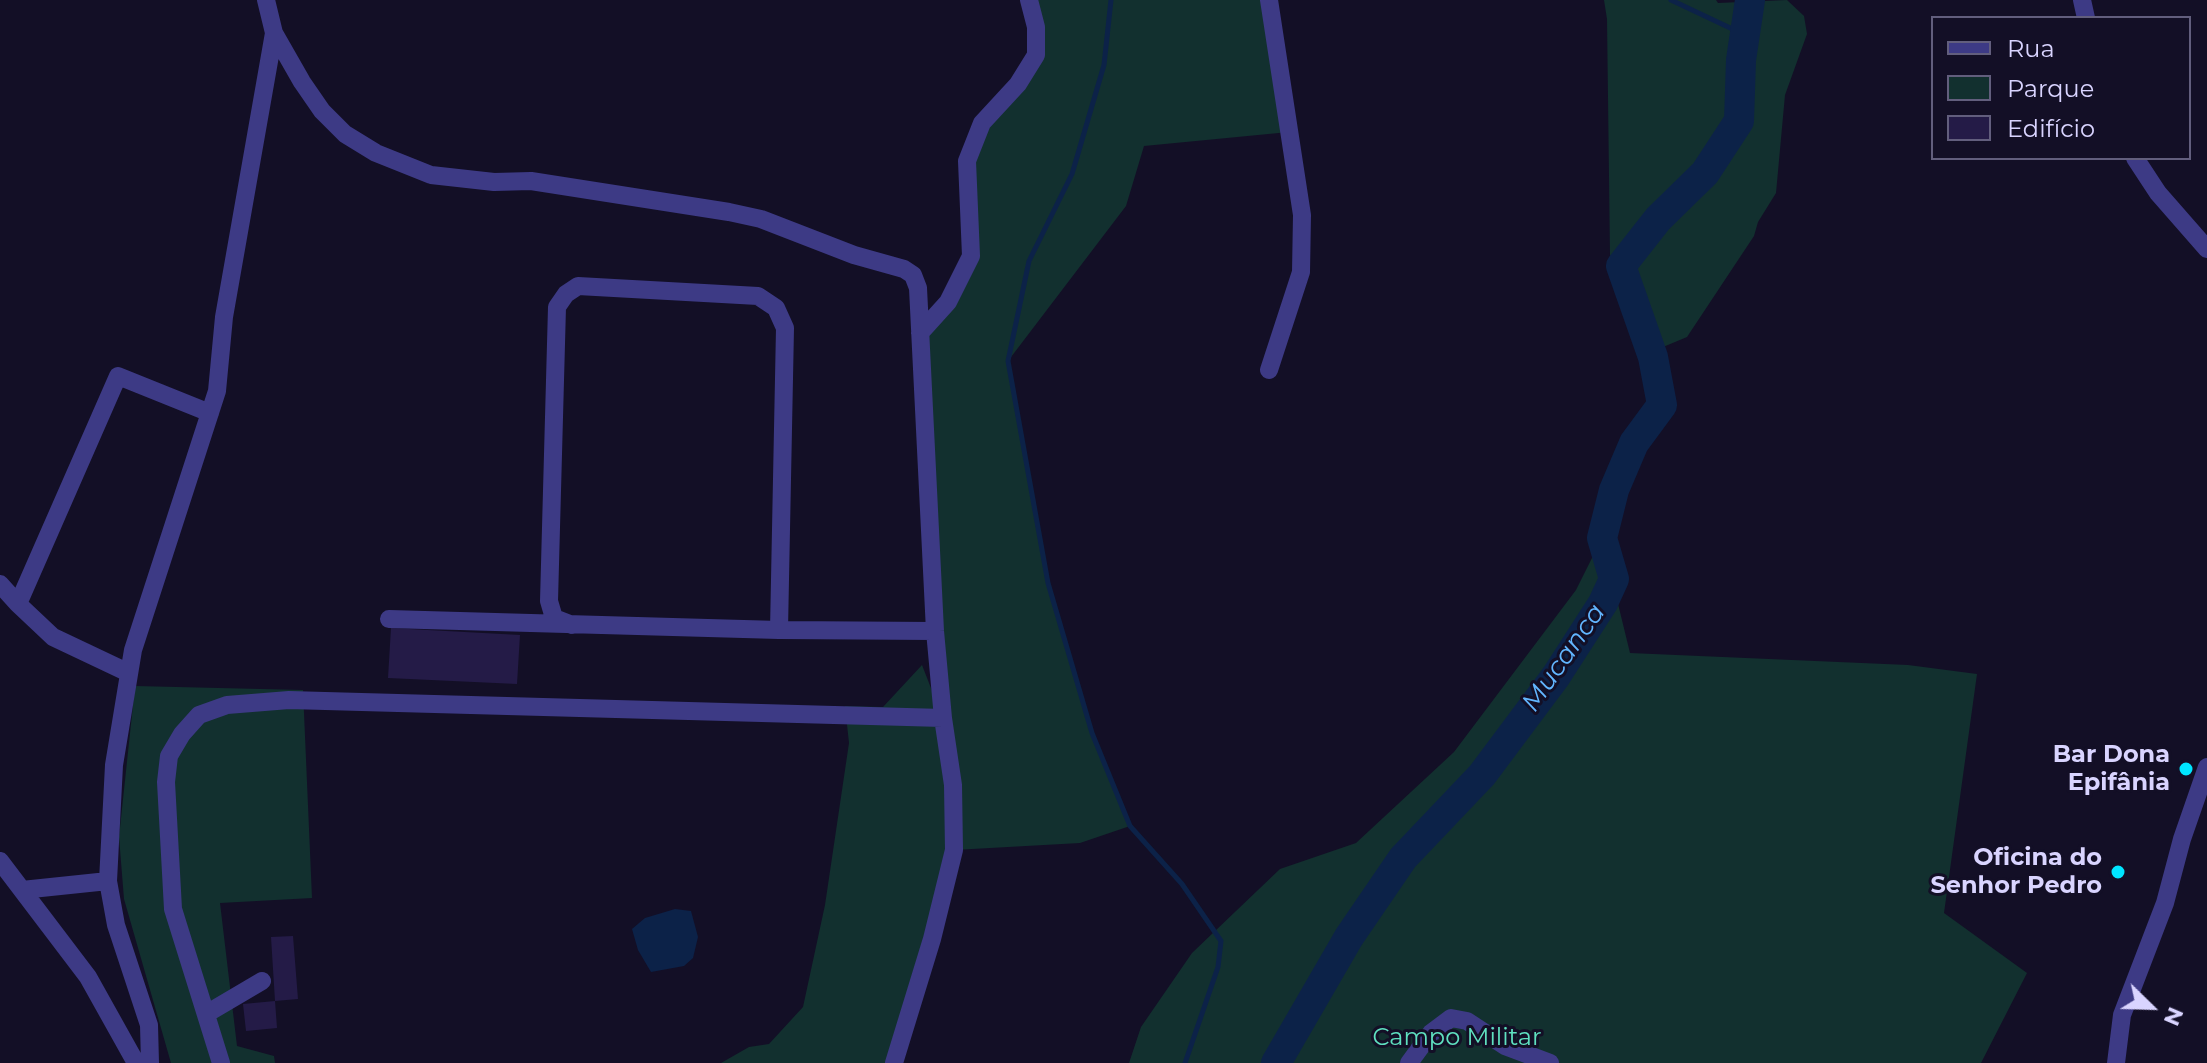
<!DOCTYPE html>
<html>
<head>
<meta charset="utf-8">
<style>
  body { margin:0 }
  #map { position:relative; width:2207px; height:1063px; overflow:hidden; background:#130f26; font-family:Montserrat,sans-serif }
  canvas { display:block }
  .legend { position:absolute; left:1931px; top:16px; width:260px; height:144px; box-sizing:border-box; background:#130f26; border:2px solid #625e7d; margin:0; padding:10px 14px; list-style:none; font-size:24px; color:#d9d4ff }
  .legend li { display:flex; align-items:center; gap:16px; height:40px }
  .legend b { width:40px; border:2px solid #625e7d }
  .north { position:absolute; left:2111px; top:967px; width:80px; height:80px; -webkit-text-stroke:6px #130f26; paint-order:stroke; rotate:113deg; font-size:22px; font-weight:700; line-height:32px; text-align:center; color:#d9d4ff }
  .north::after { content:''; display:block; margin:auto; width:28px; height:36px; background:#d9d4ff; clip-path:polygon(50% 0,100% 100%,50% 72%,0 100%) }
</style>
</head>
<body>
<div id="map">
<canvas width="2207" height="1063"></canvas>
<ul class="legend">
<li><b style="height:10px;background:#3d3a85"></b>Rua</li>
<li><b style="height:22px;background:#12302f"></b>Parque</li>
<li><b style="height:22px;background:#241b47"></b>Edifício</li>
</ul>
<div class="north">N</div>
</div>
<script>
const g = document.querySelector('canvas').getContext('2d');
g.lineJoin = 'round';
function fill(path, color) {
  g.fillStyle = color;
  g.fill(path, 'evenodd');
}
function toPath(rows) {
  const path = new Path2D();
  for (const r of rows) {
    path.moveTo(r[0], r[1]);
    for (let i = 2; i < r.length; i += 2) path.lineTo(r[i], r[i + 1]);
  }
  return path;
}
function trace(path, color, width, dash) {
  g.strokeStyle = color;
  g.lineWidth = width;
  g.lineCap = dash ? 'butt' : 'round';
  g.setLineDash(dash || []);
  g.stroke(path);
}
function label(font, color, halo, rows, align = 'center') {
  g.font = font + ' Montserrat,sans-serif';
  g.lineWidth = 6;
  g.setLineDash([]);
  g.textBaseline = 'middle';
  g.strokeStyle = halo;
  g.fillStyle = color;
  for (const [text, x, y, turn = 0] of rows) {
    g.save();
    g.translate(x, y);
    g.rotate((+turn || 0) * Math.PI / 180);
    g.textAlign = isNaN(turn) ? turn : align;
    if (halo) g.strokeText(text, 0, 0);
    g.fillText(text, 0, 0);
    g.restore();
  }
}
const green = toPath([
  [1029,0,1269,0,1289,132,1144,146,1126,206,1008,361,1048,584,1092,733,1130,826,1080,843,954,850,894,1063,721,1063,749,1047,769,1044,803,1007,825,905,849,743,845,706,883,707,922,665,941,714,920,333,971,256,967,161,1036,55],
  [1604,0,1716,0,1718,3,1787,0,1804,16,1807,34,1785,95,1776,193,1758,222,1754,236,1687,337,1651,352,1610,255,1607,19],
  [1602,538,1630,653,1908,665,1977,674,1944,913,2027,973,1981,1063,1129,1063,1141,1027,1192,953,1280,869,1356,843,1454,752,1576,590],
  [135,686,303,690,312,898,220,903,237,1046,274,1056,275,1063,171,1063,124,899,119,837]
]);
const water = toPath([
  [675,909,691,911,698,937,693,958,684,966,651,972,638,950,632,929,645,918]
]);
const stream = toPath([
  [1111,0,1104,65,1072,174,1029,261,1008,361,1048,583,1092,733,1130,826,1182,884,1221,941,1218,967,1185,1063],
  [1671,0,1745,35]
]);
const river = toPath([
  [1276,1063,1349,937,1403,858,1482,775,1556,676,1603,603,1614,579,1602,538,1614,490,1634,443,1662,405,1653,357,1621,266,1658,219,1705,173,1739,121,1741,60,1750,0]
]);
const building = toPath([
  [391,628,520,635,517,684,388,678],
  [293,936,298,999,275,1001,277,1028,246,1031,243,1004,275,1001,271,937]
]);
const minor = toPath([
  [266,0,274,33,302,82,322,111,345,134,376,153,431,175,494,182,531,181,729,212,761,219,854,255,904,269,913,275,918,288,935,631,943,718,953,785,954,850,932,939,894,1063],
  [2082,0,2086,18],
  [2135,158,2158,193,2207,249],
  [920,333,948,302,971,256,967,161,982,123,1018,84,1036,55,1036,27,1029,0],
  [1269,370,1301,272,1302,215,1269,0],
  [0,584,18,604],
  [389,619,779,630,935,631],
  [572,625,554,618,549,601,557,307,566,294,578,286,758,296,776,308,785,328,779,630],
  [129,673,53,637,18,604,118,376,210,413],
  [0,861,88,977,136,1063],
  [22,890,108,881],
  [206,1014,262,981],
  [150,1063,149,1025,116,925,108,881,114,765,133,650,217,391,224,317,274,33],
  [221,1063,173,909,166,782,169,756,182,734,199,715,227,705,289,700,943,718],
  [1409,1063,1431,1033,1451,1018,1467,1021,1505,1046,1550,1063],
  [2116,1063,2122,1015,2165,903,2182,839,2207,767]
]);
const markers = [
  [2186,769,8,"#00e5ff"],
  [2118,872,8,"#00e5ff"]
];
const poiNames = [
  ["Bar Dona",2170,755],
  ["Epifânia",2170,783],
  ["Oficina do",2102,858],
  ["Senhor Pedro",2102,886]
];
const parkNames = [
  ["Campo Militar",1457,1038]
];
const waterNames = [
  ["Mucanca",1564,658,-55]
];
fill(green, '#12302f');
fill(water, '#0c2248');
trace(stream, '#0c2248', 5);
trace(river, '#0c2248', 30);
fill(building, '#241b47');
trace(minor, '#3d3a85', 18);
for (const [x, y, r, color] of markers) {
  const dot = new Path2D();
  dot.arc(x, y, r, 0, 2 * Math.PI);
  g.fillStyle = color;
  g.fill(dot);
  trace(dot, '#130f26', 3);
}
label('bold 24px', '#d9d4ff', '#130f26', poiNames, 'right');
label('24px', '#5fe0c0', '#130f26', parkNames);
label('italic 26px', '#62b6ff', '#130f26', waterNames);
</script>
</body>
</html>
